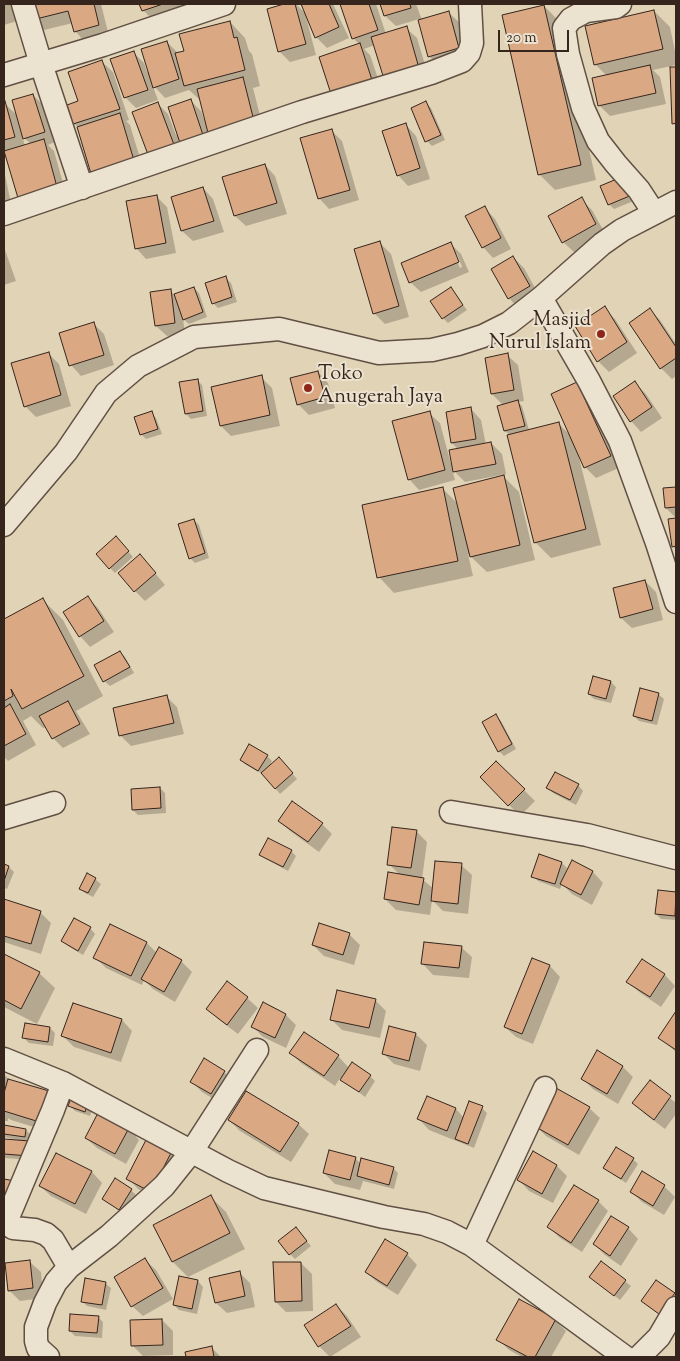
<!DOCTYPE html>
<html>
<head>
<meta charset="utf-8">
<style>
  body { margin:0 }
  #map { position:relative; width:680px; height:1361px; overflow:hidden; background:#e1d3b6; font-family:"Sorts Mill Goudy",serif }
  canvas { display:block }
  .frame { position:absolute; inset:0; border:5px solid #35251d; pointer-events:none }
  .scale { position:absolute; left:498px; top:30px; width:71px; height:22px; box-sizing:border-box; border:2px solid #35251d; border-top:0; padding-left:6px; font-size:15px; line-height:18px; white-space:nowrap; color:#35251d; -webkit-text-stroke:4px #ece2d0; paint-order:stroke }
</style>
</head>
<body>
<div id="map">
<canvas width="680" height="1361"></canvas>
<div class="frame"></div>
<div class="scale">20 m</div>
</div>
<script>
const g = document.querySelector('canvas').getContext('2d');
g.lineJoin = 'round';
function fill(path, color) {
  g.fillStyle = color;
  g.fill(path, 'evenodd');
}
function toPath(rows) {
  const path = new Path2D();
  for (const r of rows) {
    path.moveTo(r[0], r[1]);
    for (let i = 2; i < r.length; i += 2) path.lineTo(r[i], r[i + 1]);
  }
  return path;
}
function trace(path, color, width, dash) {
  g.strokeStyle = color;
  g.lineWidth = width;
  g.lineCap = dash ? 'butt' : 'round';
  g.setLineDash(dash || []);
  g.stroke(path);
}
function label(font, color, halo, rows, align = 'center') {
  g.font = font + ' "Sorts Mill Goudy",serif';
  g.lineWidth = 4;
  g.setLineDash([]);
  g.textBaseline = 'middle';
  g.strokeStyle = halo;
  g.fillStyle = color;
  for (const [text, x, y, turn = 0] of rows) {
    g.save();
    g.translate(x, y);
    g.rotate((+turn || 0) * Math.PI / 180);
    g.textAlign = isNaN(turn) ? turn : align;
    if (halo) g.strokeText(text, 0, 0);
    g.fillText(text, 0, 0);
    g.restore();
  }
}
const shadow = toPath([
  [4,4,12,4,17,21,4,25],
  [29,4,101,4,109,36,85,42,75,31,73,23,44,30,33,19],
  [141,4,180,4,183,11,154,21,143,10],
  [288,4,296,4,306,14,302,5,304,4,333,4,349,38,327,48,316,37,308,17,306,17,316,55,290,62,279,51,268,9],
  [342,4,376,4,386,34,406,28,417,38,429,78,375,45,364,49,370,55,383,93,333,96,359,44,353,38],
  [381,4,416,4,422,20,449,13,460,23,469,59,440,67,429,56,419,19,396,26,385,16],
  [544,6,560,22,596,180,555,190,539,174],
  [654,11,670,27,676,56,676,65,653,70,660,77,666,104,610,116,599,105,607,76,595,64],
  [230,22,245,38,249,51,252,54,260,86,253,88,265,135,162,170,157,103,168,114,176,135,178,134,191,101,201,111,205,122,207,121,201,101,189,90,165,98,152,84,158,100,136,108,125,97,133,52,144,63,147,72,149,71,167,42,178,53,185,52],
  [102,62,113,72,129,120,126,121,130,125,145,175,74,124,68,106,80,101],
  [676,68,676,126,673,123,672,69],
  [33,95,44,106,55,142,48,145,54,151,67,197,6,153,4,154,4,103,17,115],
  [22,136,31,144,25,146],
  [426,103,431,108,445,140,432,146,427,141],
  [406,125,416,136,430,179,408,186,398,175],
  [331,130,342,141,359,200,329,209,319,198],
  [265,165,275,176,287,214,246,226,235,216],
  [4,170,14,218,4,221],
  [624,178,636,200,614,209,609,204],
  [203,188,213,199,224,232,193,241,182,231],
  [156,196,167,207,176,253,146,259,136,248],
  [581,199,592,210,606,235,574,252,563,242],
  [485,208,495,219,511,249,493,258,483,247],
  [380,243,391,254,409,317,385,324,374,313],
  [450,243,461,254,469,272,421,292,410,282],
  [454,254,457,254,462,267,460,268],
  [4,247,16,281,4,285],
  [513,257,524,268,540,297,519,309,509,298],
  [226,278,231,283,237,302,218,308,213,303],
  [194,288,199,293,207,317,189,324,183,319,185,334,167,336,156,326,170,291,175,295],
  [451,289,467,310,448,323,443,318],
  [604,308,615,319,637,353,609,372,598,361],
  [650,310,660,320,676,344,676,376,672,379,661,368,631,323],
  [94,324,104,334,114,365,81,376,71,365],
  [48,353,59,364,71,406,36,417,25,406],
  [507,355,518,365,524,401,518,402,522,406,529,430,558,423,571,436,577,383,588,394,621,467,596,478,585,467,578,454,601,545,551,558,535,542,510,435,505,431,503,405,492,394],
  [318,372,328,383,335,408,309,415,298,404],
  [261,377,272,388,280,426,231,436,221,426],
  [197,380,202,385,207,416,191,419,186,414],
  [635,383,646,394,662,418,641,432,631,421],
  [471,409,481,420,486,445,491,443,502,454,506,474,465,482,452,469,455,480,419,490,409,479,429,413,440,423,452,468,454,468,459,450,452,443],
  [151,413,156,418,162,434,146,439,141,434],
  [502,475,519,492,535,560,487,572,468,554,473,576,394,593,379,577,443,489,459,505,502,477],
  [676,488,676,518,666,508,664,489],
  [676,519,676,550,673,546,670,520],
  [194,520,199,525,209,558,195,563,190,558],
  [121,543,133,557,115,573,110,568],
  [150,567,165,585,145,601,135,591],
  [645,581,656,592,663,620,632,628,621,618],
  [88,598,98,608,114,632,90,647,80,636],
  [43,600,63,620,103,696,76,711,90,734,63,748,53,738,47,727,43,728,31,716,23,721,36,745,8,761,4,757,4,621],
  [120,652,125,657,134,673,110,686,104,681],
  [611,682,616,687,611,703,594,699,589,694],
  [658,694,664,699,657,725,639,721,634,716],
  [166,696,177,707,184,734,131,746,121,736],
  [496,716,501,721,516,749,504,756,499,751],
  [267,756,272,761,268,768,284,764,297,779,280,794,264,775,246,765,241,760],
  [496,762,535,801,520,816,481,777],
  [578,785,583,791,576,805,553,793,548,788],
  [160,788,165,793,166,813,138,815,133,810],
  [279,821,322,824,332,834,319,852,290,831],
  [416,831,427,842,422,879,434,889,461,865,472,875,468,914,443,911,432,900,430,915,396,910,385,899,400,875,389,864],
  [291,851,296,856,288,871,266,859,261,854],
  [539,855,562,863,567,868,565,874,566,874,573,862,593,872,603,883,592,905,572,894,562,884,560,889,538,881,533,876],
  [4,865,9,867,14,872,7,889,4,888],
  [87,875,95,879,101,884,93,897,85,893,80,888],
  [659,891,676,893,676,920,661,919,656,914],
  [4,901,41,913,51,923,41,954,4,942],
  [111,926,147,943,157,953,181,961,192,972,175,1002,153,989,144,980,142,985,106,968,95,957],
  [90,928,95,934,83,955,68,946,63,941],
  [349,934,360,945,354,965,324,956,313,945],
  [461,947,472,957,469,978,433,975,423,964],
  [4,955,39,973,55,988,37,1024,4,1007],
  [533,959,550,966,560,977,533,1044,516,1037,505,1027],
  [642,960,665,975,675,986,661,1007,639,992,628,982],
  [247,998,258,1008,238,1034,218,1019,208,1009],
  [375,1000,386,1011,380,1038,342,1030,331,1019],
  [676,1013,676,1052,660,1038],
  [286,1015,296,1025,286,1048,263,1037,253,1027],
  [122,1020,132,1031,121,1062,74,1047,63,1036],
  [50,1028,55,1033,53,1046,29,1043,24,1038],
  [390,1028,416,1034,427,1045,420,1071,394,1064,383,1053],
  [598,1052,623,1067,633,1077,618,1104,593,1089,582,1078],
  [291,1053,338,1056,349,1068,370,1076,375,1081,365,1097,340,1078,335,1086,301,1063],
  [224,1072,235,1082,222,1104,202,1092,191,1081],
  [4,1074,10,1081,66,1105,57,1134,11,1120,8,1118,8,1121,4,1121],
  [650,1082,676,1103,676,1114,665,1129,645,1114,634,1103],
  [428,1097,456,1109,464,1118,482,1108,487,1113,474,1148,429,1130,419,1119],
  [94,1105,90,1116,75,1111,70,1106],
  [589,1108,600,1118,579,1155,546,1136,536,1126],
  [229,1120,298,1124,309,1134,291,1162,240,1131],
  [4,1126,26,1130,31,1135,34,1160,4,1158,4,1140,18,1142,18,1140,4,1137],
  [129,1129,139,1140,126,1164,97,1148,86,1138],
  [172,1152,182,1163,162,1201,138,1189,128,1178],
  [534,1153,557,1166,567,1176,553,1203,529,1191,519,1180],
  [56,1154,92,1172,102,1183,86,1214,51,1196,40,1186],
  [355,1158,361,1164,393,1168,398,1173,394,1189,363,1181,360,1190,335,1184,324,1173],
  [633,1159,638,1164,626,1183,604,1168],
  [643,1173,664,1186,675,1197,664,1215,642,1202,632,1192],
  [131,1190,136,1195,124,1214,103,1198],
  [211,1197,226,1212,245,1249,188,1277,173,1262],
  [598,1201,608,1211,582,1252,560,1238,549,1227],
  [628,1228,638,1239,621,1266,605,1255,594,1244],
  [301,1234,311,1246,295,1259,290,1254],
  [407,1254,417,1265,398,1295,377,1282,366,1272],
  [145,1260,156,1270,173,1299,143,1316,132,1306],
  [30,1262,41,1272,43,1298,20,1301,9,1290],
  [301,1263,312,1274,313,1311,286,1312,276,1302],
  [601,1263,631,1286,620,1300,590,1277],
  [239,1272,250,1283,255,1307,227,1313,216,1303],
  [198,1281,203,1287,197,1314,179,1310,174,1305],
  [105,1283,111,1288,106,1310,87,1306,82,1301],
  [674,1294,676,1296,676,1303,665,1318,643,1301],
  [336,1305,347,1316,361,1337,330,1357,319,1346],
  [98,1317,103,1322,102,1338,75,1336,70,1331],
  [162,1320,173,1331,173,1355,143,1356,132,1345],
  [555,1320,566,1331,551,1357,522,1357,509,1350,498,1339],
  [211,1347,221,1357,187,1357,186,1353]
]);
const building = toPath([
  [28,4,94,4,99,25,74,32,68,11,32,20,28,4],
  [139,4,163,4,142,11,139,4],
  [284,4,295,4,306,44,278,52,267,9,284,4],
  [301,4,329,4,339,27,315,38,301,4],
  [340,4,369,4,378,30,352,39,340,4],
  [380,4,410,4,411,8,384,16,380,4],
  [544,5,581,165,538,175,502,15,544,5],
  [654,10,663,49,594,65,585,26,654,10],
  [449,11,459,48,428,57,418,20,449,11],
  [230,21,234,38,237,37,245,70,184,86,175,53,184,51,179,34,230,21],
  [407,26,419,68,384,79,371,37,407,26],
  [167,41,179,79,153,88,141,49,167,41],
  [360,43,373,83,332,97,319,57,360,43],
  [134,51,148,90,124,98,110,59,134,51],
  [102,60,120,109,73,124,67,105,78,101,68,72,102,60],
  [650,65,656,93,598,106,592,78,650,65],
  [670,67,676,67,676,123,672,124,670,67],
  [243,77,255,125,209,137,197,89,243,77],
  [33,94,45,132,23,139,12,100,33,94],
  [191,99,205,141,182,149,168,107,191,99],
  [5,101,15,137,4,140,4,102,5,101],
  [426,101,441,135,425,142,411,108,426,101],
  [158,102,176,150,150,160,132,112,158,102],
  [120,113,135,164,92,177,77,127,120,113],
  [406,123,420,168,397,176,382,131,406,123],
  [332,129,350,190,318,199,300,138,332,129],
  [44,139,57,187,18,198,4,151,44,139],
  [265,164,277,203,234,216,222,177,265,164],
  [624,176,632,195,608,205,600,186,624,176],
  [203,187,214,221,181,231,171,197,203,187],
  [157,195,166,243,135,249,126,201,157,195],
  [582,197,596,224,562,243,548,216,582,197],
  [485,206,501,238,482,248,465,216,485,206],
  [380,241,399,306,373,314,354,249,380,241],
  [451,242,459,262,409,283,401,263,451,242],
  [513,256,530,286,508,299,491,269,513,256],
  [226,276,232,297,212,304,205,283,226,276],
  [194,287,203,312,183,320,174,294,194,287],
  [451,287,463,305,442,319,430,301,451,287],
  [171,289,175,323,155,326,150,292,171,289],
  [605,306,627,342,597,362,575,326,605,306],
  [650,308,676,347,676,358,660,369,629,323,650,308],
  [94,322,104,355,69,366,59,333,94,322],
  [49,352,61,395,24,407,11,363,49,352],
  [508,353,514,390,491,394,485,358,508,353],
  [318,371,325,397,297,405,290,378,318,371],
  [262,375,270,415,220,426,211,387,262,375],
  [198,379,203,411,185,414,179,382,198,379],
  [635,381,652,407,630,422,613,396,635,381],
  [577,382,611,456,584,468,551,394,577,382],
  [518,400,525,426,504,431,497,406,518,400],
  [471,407,476,439,451,443,446,412,471,407],
  [152,411,158,429,140,435,134,417,152,411],
  [430,411,445,470,408,480,392,421,430,411],
  [559,422,586,529,534,543,507,435,559,422],
  [491,442,496,464,453,472,449,450,491,442],
  [504,475,520,545,470,557,453,488,504,475],
  [443,487,458,561,377,578,362,505,443,487],
  [676,487,676,507,665,508,663,488,676,487],
  [676,518,676,546,672,547,668,519,676,518],
  [194,519,205,553,189,559,178,524,194,519],
  [116,536,129,551,109,569,96,554,116,536],
  [140,554,156,573,134,592,118,573,140,554],
  [645,580,653,609,620,618,613,588,645,580],
  [88,596,104,621,79,637,63,612,88,596],
  [43,598,84,676,22,709,11,689,13,696,4,701,4,619,43,598],
  [120,651,130,667,103,682,94,665,120,651],
  [593,676,611,681,606,699,588,694,593,676],
  [640,688,659,693,652,721,633,716,640,688],
  [167,695,174,723,119,736,113,708,167,695],
  [68,701,80,724,52,739,39,716,68,701],
  [10,704,26,734,4,746,4,708,10,704],
  [496,714,512,744,498,752,482,722,496,714],
  [249,744,268,755,258,771,240,760,249,744],
  [279,757,293,773,275,789,261,773,279,757],
  [496,761,525,789,508,806,480,777,496,761],
  [555,772,579,784,570,800,546,788,555,772],
  [160,787,161,808,132,810,131,789,160,787],
  [292,801,323,823,308,842,278,821,292,801],
  [392,827,417,830,411,868,387,865,392,827],
  [268,838,292,850,283,867,259,855,268,838],
  [539,854,562,862,555,884,531,877,539,854],
  [572,860,593,871,581,895,560,884,572,860],
  [435,861,462,863,458,904,431,901,435,861],
  [4,864,9,866,4,881,4,864],
  [388,872,424,878,419,905,384,899,388,872],
  [87,873,96,878,88,893,79,889,87,873],
  [658,890,676,892,675,916,655,914,658,890],
  [4,899,41,911,31,944,4,936,4,899],
  [74,918,91,927,78,951,61,941,74,918],
  [319,923,350,933,343,955,312,945,319,923],
  [110,924,147,942,131,976,93,958,110,924],
  [424,942,462,946,459,968,421,964,424,942],
  [159,947,182,960,164,992,141,979,159,947],
  [4,954,40,972,21,1009,4,1000,4,954],
  [532,958,550,965,522,1034,504,1027,532,958],
  [642,959,665,974,650,997,626,982,642,959],
  [227,981,248,997,227,1025,206,1009,227,981],
  [337,990,376,999,369,1028,330,1020,337,990],
  [263,1002,286,1014,275,1038,251,1027,263,1002],
  [73,1003,122,1019,111,1053,61,1036,73,1003],
  [676,1011,676,1050,658,1038,676,1011],
  [25,1023,50,1027,48,1042,22,1038,25,1023],
  [389,1026,416,1033,409,1061,382,1054,389,1026],
  [304,1032,339,1055,324,1076,289,1053,304,1032],
  [597,1050,623,1066,607,1094,581,1079,597,1050],
  [204,1058,225,1071,211,1094,190,1082,204,1058],
  [352,1062,371,1075,359,1092,340,1080,352,1062],
  [8,1079,56,1093,46,1124,4,1111,4,1093,8,1079],
  [650,1080,671,1096,654,1120,632,1103,650,1080],
  [556,1088,590,1107,568,1145,534,1126,556,1088],
  [246,1091,299,1123,280,1152,228,1120,246,1091],
  [73,1093,89,1099,85,1112,68,1106,73,1093],
  [427,1096,456,1108,447,1131,417,1119,427,1096],
  [469,1101,483,1106,468,1144,455,1139,469,1101],
  [99,1111,129,1128,115,1154,85,1138,99,1111],
  [4,1125,26,1129,25,1137,4,1134,4,1125],
  [147,1138,172,1151,151,1192,126,1179,147,1138],
  [4,1139,30,1141,29,1156,4,1154,4,1139],
  [616,1147,634,1158,621,1179,603,1168,616,1147],
  [329,1150,356,1157,350,1180,323,1173,329,1150],
  [533,1151,557,1165,542,1194,517,1180,533,1151],
  [56,1153,92,1171,75,1204,39,1186,56,1153],
  [361,1158,394,1167,389,1185,357,1176,361,1158],
  [642,1171,665,1185,653,1206,630,1192,642,1171],
  [115,1178,132,1189,119,1210,102,1199,115,1178],
  [4,1179,15,1181,4,1208,4,1179],
  [574,1185,599,1200,571,1243,547,1227,574,1185],
  [211,1195,230,1233,172,1262,153,1225,211,1195],
  [611,1216,629,1227,610,1256,593,1244,611,1216],
  [296,1227,307,1241,289,1255,278,1241,296,1227],
  [385,1239,408,1253,387,1286,365,1272,385,1239],
  [145,1258,163,1288,131,1307,114,1277,145,1258],
  [30,1260,33,1288,8,1291,5,1263,30,1260],
  [601,1261,626,1280,614,1296,589,1277,601,1261],
  [273,1262,301,1262,302,1301,275,1302,273,1262],
  [240,1271,245,1296,215,1303,209,1278,240,1271],
  [179,1276,198,1280,192,1309,173,1305,179,1276],
  [85,1278,106,1282,102,1305,81,1302,85,1278],
  [656,1280,675,1293,659,1314,641,1301,656,1280],
  [519,1299,556,1319,535,1357,528,1357,496,1340,519,1299],
  [336,1304,351,1326,318,1347,304,1325,336,1304],
  [70,1314,99,1316,97,1333,69,1331,70,1314],
  [162,1319,163,1345,131,1346,130,1320,162,1319],
  [212,1346,214,1357,186,1357,185,1352,212,1346]
]);
const minor = toPath([
  [23,4,41,64,82,188],
  [620,4,616,7,586,11,571,19,564,28,568,54,583,108,598,141,616,164,639,190,654,213],
  [4,75,103,45,224,4],
  [4,214,302,112,431,73,462,61,469,53,472,43,470,4],
  [541,298,589,381,620,441,657,543,676,602],
  [4,525,66,452,106,393,138,366,194,337,279,329,379,353,432,350,458,344,483,336,509,323,541,298,602,244,622,230,676,202],
  [451,812,587,835,676,858],
  [4,818,54,803],
  [4,1059,63,1083,228,1171,264,1188,384,1217,424,1224,447,1232,472,1245,625,1357],
  [63,1083,53,1110,9,1215,8,1224,13,1228,35,1230,46,1234,53,1240,69,1267],
  [472,1245,545,1088],
  [48,1357,38,1348,36,1341,36,1327,45,1303,56,1282,69,1267,109,1236,164,1186,192,1151,257,1050],
  [639,1357,659,1337,676,1308]
]);
const markers = [
  [601,334,5,"#8f2418"],
  [308,388,5,"#8f2418"]
];
const poiNames = [
  ["Masjid",591,322],
  ["Nurul Islam",591,345],
  ["Toko",318,376,"left"],
  ["Anugerah Jaya",318,399,"left"]
];
fill(shadow, '#0003');
fill(building, '#daa984');
trace(building, '#35251d', 1);
trace(minor, '#605043', 25);
trace(minor, '#ece2d0', 22);
for (const [x, y, r, color] of markers) {
  const dot = new Path2D();
  dot.arc(x, y, r, 0, 2 * Math.PI);
  g.fillStyle = color;
  g.fill(dot);
  trace(dot, '#ece2d0', 2);
}
label('20px', '#35251d', '#ece2d0', poiNames, 'right');
</script>
</body>
</html>
